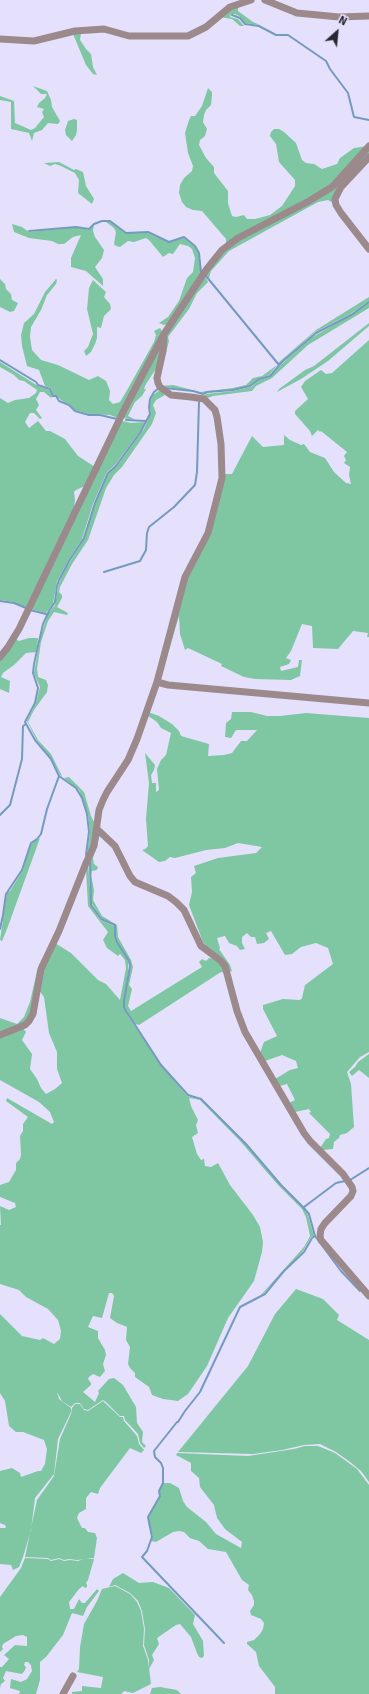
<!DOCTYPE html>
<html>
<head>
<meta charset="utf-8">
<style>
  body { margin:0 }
  #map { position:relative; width:369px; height:1694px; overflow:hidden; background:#e5e1fc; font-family:Signika,sans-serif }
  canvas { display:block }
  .north { position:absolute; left:317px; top:12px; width:40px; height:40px; -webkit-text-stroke:3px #e5e1fc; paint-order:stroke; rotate:27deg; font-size:11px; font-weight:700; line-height:16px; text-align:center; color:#282633 }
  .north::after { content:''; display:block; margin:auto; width:14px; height:18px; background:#282633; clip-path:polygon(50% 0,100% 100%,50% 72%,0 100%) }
</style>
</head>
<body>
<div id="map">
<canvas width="369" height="1694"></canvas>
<div class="north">N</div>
</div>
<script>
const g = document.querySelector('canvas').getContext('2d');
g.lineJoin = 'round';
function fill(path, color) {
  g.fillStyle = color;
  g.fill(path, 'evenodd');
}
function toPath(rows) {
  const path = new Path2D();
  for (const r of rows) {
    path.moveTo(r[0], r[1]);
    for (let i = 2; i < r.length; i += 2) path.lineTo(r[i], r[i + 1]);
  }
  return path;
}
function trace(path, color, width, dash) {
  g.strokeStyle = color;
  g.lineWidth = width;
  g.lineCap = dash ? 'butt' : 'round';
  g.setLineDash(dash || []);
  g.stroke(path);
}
const green = toPath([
  [238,7,238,11,253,22,260,25,245,23,239,16,235,14,231,14,230,17,238,19,244,26,240,26,232,19,220,17,225,12],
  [81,33,80,40,86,49,91,54,93,67,97,75,93,74,86,65,73,34],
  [33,86,47,91,51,100,52,107,60,121,58,124,48,123,42,130,34,133,32,141,29,133,11,129,11,102,0,100,0,96,14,101,15,123,31,130,35,128,44,117,42,112,44,109,37,107,39,103,45,98,47,94,41,94],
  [208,88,212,92,212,95,211,105,206,110,204,115,203,122,207,129,205,136,200,140,199,145,206,158,214,167,214,173,217,177,228,191,228,203,232,216,236,217,244,215,247,219,255,219,270,215,282,206,295,186,295,180,279,162,276,144,270,136,271,132,274,129,279,129,284,132,296,143,302,160,306,163,314,164,322,169,337,164,340,158,354,148,367,146,333,182,326,188,226,243,226,239,202,211,193,210,186,207,182,202,179,193,180,185,184,178,192,171,193,166,188,153,185,133,189,120,191,116,195,116,202,106],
  [74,119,77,120,77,130,76,135,72,141,66,135,65,130,68,121],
  [369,149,369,154,333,203,328,200,318,202,229,251,211,271,209,278,206,275,230,245,311,202],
  [59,162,74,170,76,169,83,172,86,186,94,199,92,204,78,193,79,180,75,173,61,166,55,164,50,166,44,163],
  [106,222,110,222,116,225,126,233,147,233,168,242,183,238,187,240,195,247,199,253,201,274,167,324,164,325,159,323,168,317,179,301,187,278,193,272,195,258,192,249,188,246,180,244,173,254,169,253,163,257,149,240,146,238,134,242,128,241,120,247,116,246,114,244,116,232,114,228],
  [12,224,22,227,29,232,80,227,89,230,94,224,93,231,95,237,104,250,102,258,95,267,103,279,103,286,86,271,71,267,71,258,81,235,73,237,64,244,58,244,52,241,29,238,14,232],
  [205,276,208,282,197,293,189,309,168,337,169,341,159,380,166,335],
  [0,279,5,284,6,289,11,294,12,300,18,303,14,311,10,312,0,307],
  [56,279,57,280,56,284,47,295,41,310,31,327,30,337,32,350,41,360,58,365,89,380,98,376,106,381,110,391,109,400,113,404,120,402,126,392,154,342,156,335,154,331,160,328,162,331,118,418,110,415,89,414,75,410,69,404,64,402,53,394,51,388,45,386,39,370,27,366,22,346,21,335,24,323,34,314,45,292],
  [93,280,106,292,104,297,110,304,111,309,104,316,101,328,97,327,97,338,95,344,91,352,86,356,84,351,88,347,93,334,87,309,89,288],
  [369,297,369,301,350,314,315,332,279,364,278,363,316,330],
  [369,303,369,308,308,345,272,378,256,386,252,391,213,396,205,399,202,397,206,394,234,391,251,387,259,380,269,377,283,363,311,338,351,315],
  [369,323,369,326,328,361,301,379,277,392,279,389,305,370,314,366],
  [369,340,369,637,367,637,368,633,353,631,338,649,313,648,312,626,302,624,291,651,286,658,291,660,289,664,280,667,281,671,298,667,299,660,302,660,300,676,291,680,255,679,244,677,221,666,222,664,188,648,185,650,180,634,179,616,161,676,186,577,205,543,225,474,232,474,252,436,263,447,284,445,284,435,290,440,301,445,304,444,310,452,325,458,334,472,346,483,351,484,349,475,350,467,344,463,346,460,344,456,347,452,321,431,320,432,318,430,312,436,310,431,295,414,295,411,308,399,301,387,305,381,321,370,326,374,332,373],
  [162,344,157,367,146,384,144,389,146,389,142,396,135,402,128,416,136,420,122,418],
  [0,362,38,386,49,390,53,396,51,398,44,392,40,392,36,399,39,405,36,410,42,418,40,419,34,413,30,413,25,422,29,428,38,421,46,431,50,431,65,439,78,456,95,467,85,486,76,490,74,492,75,500,74,508,26,607,17,605,14,602,0,600,0,398,8,403,15,400,29,398,36,393,37,390,24,381,19,380,14,375,0,367],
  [277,365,269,375,259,378,249,386,233,390,201,393,192,391,160,386,173,385,200,392,233,388,246,385,253,378,262,376],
  [160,390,165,395,156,400,153,405,156,413,152,424,122,467,114,475,106,488,88,540,72,564,60,587,59,592,62,595,62,598,57,607,68,613,67,615,54,612,48,621,41,642,37,669,38,677,46,680,48,685,47,692,34,710,28,722,38,740,51,754,62,776,60,775,51,758,36,739,27,721,36,703,40,687,34,673,41,635,48,614,55,605,59,583,65,570,84,539,95,504,109,473,119,463,144,429,151,413,149,403,153,395],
  [122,421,131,423,145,422,139,433,114,466,107,472,93,504,82,539,68,561,57,581,53,604,46,613,31,609],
  [29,638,38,638,37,652,26,653,14,665,3,673,1,677,10,681,9,693,0,689,0,659,16,639,19,641],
  [148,712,159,716,172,724,179,731,181,736,209,744,208,756,224,755,232,753,241,741,247,741,257,730,236,730,231,738,225,737,226,723,231,719,232,712,251,712,267,716,280,716,306,713,369,718,369,1052,360,1057,347,1072,351,1084,354,1127,347,1133,340,1135,339,1138,334,1142,333,1149,322,1150,320,1148,326,1139,329,1138,330,1134,309,1113,311,1112,309,1109,295,1112,289,1103,295,1100,287,1084,280,1086,275,1079,290,1070,298,1068,296,1061,282,1055,265,1061,260,1053,264,1042,277,1036,263,1009,263,1005,283,999,300,1000,302,998,305,985,333,964,328,948,316,943,301,947,292,954,285,955,271,931,266,933,269,939,264,943,257,944,255,937,251,937,247,933,242,937,242,943,245,949,240,950,237,946,229,943,225,936,217,938,220,948,219,949,230,965,232,971,229,972,208,949,203,942,189,905,192,892,191,877,196,873,194,866,218,858,256,853,262,847,238,843,225,848,206,850,175,858,170,857,165,861,159,862,142,850,145,849,148,846,146,819,149,783,145,753,155,765,154,770,151,775,152,783,156,783,156,792,159,790,157,769,161,760,166,755,171,733,161,728,157,722,147,715],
  [69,777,84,792,91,816,94,822,92,844,87,854,90,833,88,814,79,790,64,778],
  [97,835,100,835,93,858,94,864,98,867,97,870,92,871,91,875,94,890,93,900,102,916,117,925,118,937,131,960,133,967,129,985,132,989,128,1006,131,1011,202,967,199,962,202,959,206,961,209,958,216,959,226,973,221,972,139,1025,135,1024,124,1006,130,962,117,941,114,924,101,918,92,904,90,895,90,858],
  [40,838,7,929,2,941,0,940,7,892,10,891,23,870,30,846,33,842],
  [88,860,91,905,100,920,114,926,117,942,128,961,128,973,123,1006,130,1019,161,1065,187,1096,201,1100,246,1144,281,1186,303,1207,308,1215,314,1236,311,1237,303,1251,264,1293,260,1296,304,1247,310,1236,306,1217,302,1209,278,1185,241,1142,200,1100,189,1098,191,1106,198,1120,196,1125,198,1133,192,1137,197,1154,201,1160,204,1159,205,1166,211,1167,218,1163,230,1185,253,1215,260,1227,263,1242,262,1252,254,1281,228,1318,207,1366,188,1394,178,1401,163,1399,152,1395,149,1387,135,1377,135,1373,130,1368,128,1364,130,1347,126,1340,127,1327,117,1323,110,1318,114,1296,112,1293,109,1293,102,1318,93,1316,88,1327,98,1331,98,1338,105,1350,106,1355,103,1364,105,1371,100,1377,93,1374,89,1377,88,1379,91,1383,91,1385,83,1392,95,1402,99,1393,98,1391,109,1379,114,1378,123,1385,136,1407,137,1423,143,1432,142,1442,146,1446,144,1448,140,1443,138,1434,125,1420,124,1416,120,1416,106,1402,103,1400,88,1410,84,1409,80,1403,75,1403,71,1407,62,1401,57,1392,59,1399,71,1408,71,1412,58,1439,54,1474,35,1498,31,1530,23,1557,19,1567,13,1570,11,1565,0,1564,0,1528,5,1528,6,1527,5,1525,0,1523,0,1471,12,1468,20,1473,21,1477,38,1471,41,1471,45,1464,47,1449,44,1440,23,1432,16,1432,9,1426,5,1401,0,1393,0,1314,22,1336,40,1340,43,1338,54,1344,60,1339,61,1331,58,1320,48,1309,26,1297,19,1290,0,1284,0,1225,1,1225,0,1206,9,1210,16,1207,15,1203,0,1197,0,1185,9,1182,16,1170,16,1163,20,1159,21,1155,20,1136,23,1131,23,1124,28,1117,6,1101,7,1098,52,1124,54,1122,50,1112,39,1102,0,1080,0,1036,22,1027,26,1032,22,1040,32,1054,30,1069,37,1079,41,1088,46,1094,55,1089,62,1083,57,1069,57,1052,49,1033,44,997,38,989,42,974,55,943,71,953,98,980,106,984,120,1000,126,968,125,960,120,954,118,956,107,948,103,940,108,932,88,906,86,870],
  [41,960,36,984,32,1011,24,1023,0,1032,0,1018,17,1024,24,1017,30,1002,37,971],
  [369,1054,369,1078,359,1070,352,1076,349,1072,355,1067,358,1062],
  [296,1289,323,1299,339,1315,337,1320,369,1340,369,1482,361,1471,350,1462,336,1452,320,1444,304,1445,282,1450,253,1454,178,1452,248,1366,275,1314],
  [103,1401,120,1417,123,1417,124,1421,137,1436,139,1444,144,1450,141,1453,130,1448,100,1488,98,1494,91,1492,86,1498,86,1509,79,1513,77,1518,82,1528,85,1528,88,1532,95,1533,97,1538,94,1558,77,1560,69,1559,64,1560,59,1558,51,1560,48,1558,25,1557,37,1500,54,1476,60,1439,71,1414,72,1408,75,1404,80,1404,84,1410,88,1411],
  [305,1446,318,1446,335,1453,357,1469,369,1485,369,1694,275,1694,275,1687,259,1666,256,1652,247,1644,247,1642,254,1640,260,1634,263,1629,264,1623,261,1619,251,1615,250,1611,254,1605,254,1601,252,1595,248,1590,249,1585,242,1580,226,1552,208,1549,199,1541,190,1538,184,1532,179,1531,173,1532,156,1542,151,1541,153,1536,149,1526,148,1516,160,1496,160,1490,163,1483,170,1483,179,1488,183,1501,187,1507,206,1522,216,1534,241,1548,242,1542,225,1529,217,1518,214,1505,200,1487,199,1478,191,1471,191,1463,176,1455,177,1453,248,1456,294,1449],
  [25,1558,48,1559,51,1561,59,1559,64,1561,70,1560,78,1561,84,1559,94,1559,88,1580,86,1583,87,1585,87,1587,85,1588,83,1586,79,1589,69,1602,70,1609,74,1609,79,1599,82,1603,85,1603,97,1589,99,1591,87,1607,83,1616,72,1613,63,1635,46,1657,40,1662,40,1680,36,1694,19,1694,20,1691,10,1688,11,1679,21,1682,27,1679,32,1671,31,1665,28,1662,25,1662,24,1665,26,1667,25,1670,22,1674,6,1671,3,1678,5,1681,1,1684,0,1688,0,1667,2,1667,9,1659,4,1655,15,1645,27,1646,27,1637,23,1635,16,1636,3,1644,2,1647,3,1649,0,1652,0,1597,21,1568],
  [123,1573,139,1583,153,1582,169,1588,195,1615,193,1624,203,1641,204,1656,202,1658,199,1657,197,1653,191,1637,180,1624,176,1625,157,1638,159,1644,152,1655,154,1660,149,1669,149,1660,144,1645,145,1629,142,1611,138,1601,130,1593,115,1585,109,1587,113,1579],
  [115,1586,130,1594,137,1602,141,1611,144,1629,143,1646,148,1660,151,1684,133,1693,124,1691,121,1694,72,1694,72,1692,82,1691,82,1686,101,1688,103,1677,77,1672,79,1669,80,1647,84,1624,97,1601,102,1589],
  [160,1687,177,1690,181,1694,150,1694,152,1688]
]);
const stream = toPath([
  [232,15,240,18,245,24,259,26,276,35,288,35,326,61,330,69,348,93,354,117,369,120],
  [29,231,76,227,89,229,94,224,102,221,110,221,126,233,148,232,169,242,184,237,195,246,199,253,201,272],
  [206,276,279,365],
  [0,360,36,382,38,385,50,389,53,396,56,396,59,401,69,405,75,411,89,415,100,415,117,419],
  [165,388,193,391,203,394,207,392,233,390,250,386,259,379,270,376,282,362,316,333,351,315,369,302],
  [126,420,146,421],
  [104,572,140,561,146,550,147,533,149,527,174,507,195,485,197,472,199,402],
  [0,601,14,603,26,608],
  [30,610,46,614],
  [0,815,10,805,22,759,23,726,26,724],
  [86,855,89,832,87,814,82,798,76,788,59,776,51,759,35,740,25,722,35,703,38,688,33,673,34,664,43,624,49,611,55,602,57,586,59,580,69,561,84,538,95,503,108,473,115,467,140,433,150,414,149,407,150,399,154,392,159,388],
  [90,862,91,905,101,919,115,925,115,936,117,942,129,961,130,966,124,1001,124,1007,126,1011,161,1065,188,1095,201,1099,246,1144,281,1185,303,1207,309,1214,315,1236,341,1271,360,1291],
  [0,929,3,915,6,894,22,870,31,843,37,839,41,834,47,809,59,776],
  [350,1180,369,1168],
  [304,1207,336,1183,345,1181],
  [224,1643,142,1557,147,1551,152,1537,148,1517,160,1496,159,1491,163,1483,163,1468,161,1463,155,1457,154,1451,177,1422,178,1422,185,1411,200,1392,240,1307,265,1294,284,1271,304,1252,312,1238,315,1236]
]);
const minor = toPath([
  [265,0,297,13,339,17,369,16],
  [0,39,34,41,75,31,104,29,129,36,188,36,206,27,230,7,251,0],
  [369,157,341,187,335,199,336,205,341,213,369,249],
  [0,657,8,647,19,629,125,408,164,334,206,270,222,250,238,238,309,201,332,187,369,146],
  [157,682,168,685,369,703],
  [97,829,115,846,130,876,135,882,168,896,176,902,184,910,201,946,221,961,225,966,237,1011,245,1032,304,1133,310,1141,343,1174,352,1187,353,1191,351,1196,325,1223,321,1229,320,1236,321,1240,369,1296],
  [0,1035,25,1025,29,1021,33,1014,41,969,59,931,86,863,94,846,99,810,103,800,107,792,128,760,137,739,157,682,185,577,208,533,219,490,222,478,221,444,217,417,215,410,204,399,191,397,171,395,160,387,158,383,157,378,163,351,164,334],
  [63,1694,73,1676]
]);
fill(green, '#7ec7a2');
trace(stream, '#759ac0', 2);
trace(minor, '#9b898c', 7);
</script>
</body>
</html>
